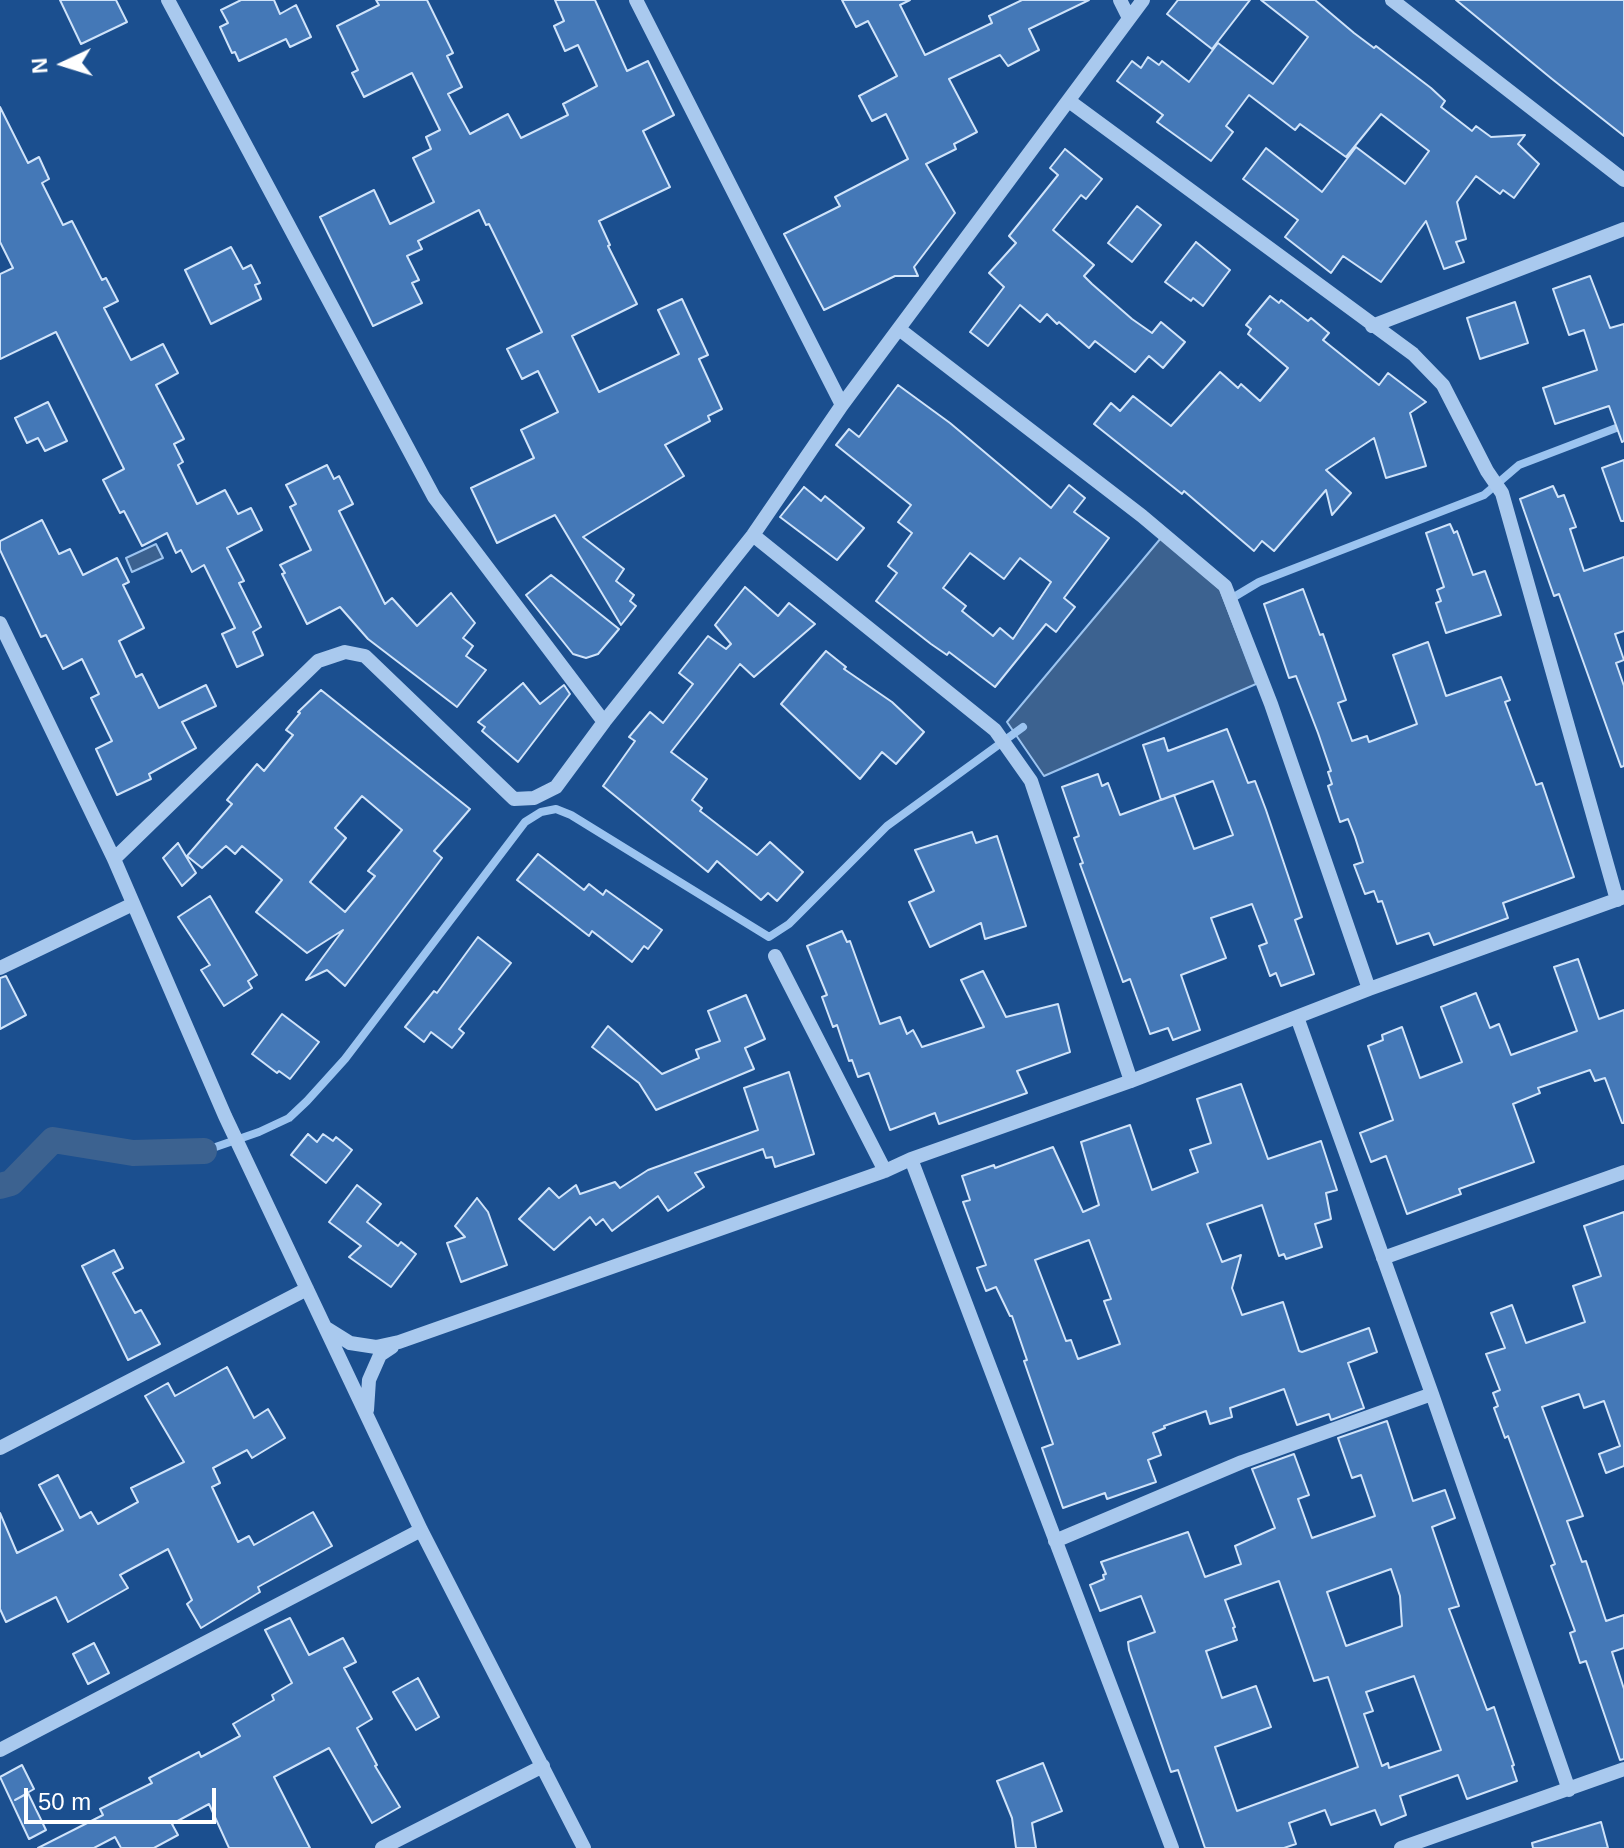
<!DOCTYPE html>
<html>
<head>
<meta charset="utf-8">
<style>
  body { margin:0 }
  #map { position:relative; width:1624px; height:1848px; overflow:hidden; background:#1b4f8f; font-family:Arial,sans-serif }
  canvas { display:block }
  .north { position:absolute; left:24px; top:24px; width:80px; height:80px; -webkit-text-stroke:6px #1b4f8f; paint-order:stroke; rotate:266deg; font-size:22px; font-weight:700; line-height:32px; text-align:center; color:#fff }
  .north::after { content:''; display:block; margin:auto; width:28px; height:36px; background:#fff; clip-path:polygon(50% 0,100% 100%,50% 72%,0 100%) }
  .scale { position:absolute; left:24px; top:1788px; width:192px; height:36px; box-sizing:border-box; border:4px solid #fff; border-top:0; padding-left:10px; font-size:24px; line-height:28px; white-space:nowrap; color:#fff; -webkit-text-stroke:6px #1b4f8f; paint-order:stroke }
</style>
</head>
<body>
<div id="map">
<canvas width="1624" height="1848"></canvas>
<div class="north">N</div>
<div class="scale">50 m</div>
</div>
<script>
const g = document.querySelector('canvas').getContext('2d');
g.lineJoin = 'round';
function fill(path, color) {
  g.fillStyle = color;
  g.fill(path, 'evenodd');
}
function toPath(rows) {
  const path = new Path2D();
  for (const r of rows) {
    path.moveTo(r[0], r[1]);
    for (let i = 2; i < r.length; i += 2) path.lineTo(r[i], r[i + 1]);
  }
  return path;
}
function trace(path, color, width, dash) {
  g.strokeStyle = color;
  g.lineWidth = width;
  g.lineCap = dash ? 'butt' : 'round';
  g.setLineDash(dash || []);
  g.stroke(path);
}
const water = toPath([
  [1161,538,1220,589,1256,684,1044,776,1007,722,1161,538],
  [156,544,163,558,132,572,126,558,156,544]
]);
const stream = toPath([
  [1229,600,1259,582,1484,495,1519,465,1624,425],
  [204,1151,259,1132,289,1118,307,1101,345,1059,525,822,541,812,556,809,571,815,769,937,789,924,887,826,1023,727]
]);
const canal = toPath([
  [0,1186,11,1183,53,1140,133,1153,204,1151]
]);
const building = toPath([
  [60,0,116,0,127,22,81,44,60,0],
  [241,0,274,0,280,14,296,5,311,37,290,47,286,39,239,61,235,52,232,53,220,27,228,23,221,10,241,0],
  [376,0,427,0,453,53,447,56,462,87,448,94,470,134,508,114,521,138,568,115,563,104,597,86,578,45,565,51,554,26,564,21,555,0,595,0,627,71,648,61,674,115,643,131,670,187,599,221,610,245,608,246,637,304,572,336,599,392,679,354,658,310,682,299,708,355,699,359,722,409,708,416,710,421,665,445,684,476,583,537,624,569,616,581,634,595,630,601,636,606,621,625,555,515,497,543,471,488,534,458,521,430,558,412,538,371,522,379,507,349,542,332,489,224,486,225,479,210,418,241,422,249,407,256,419,280,412,283,422,303,373,326,320,217,374,190,390,224,434,202,413,158,431,149,426,137,440,130,412,73,364,97,352,73,358,70,337,26,379,5,376,0],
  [842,0,910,0,900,5,925,55,992,23,989,16,1022,0,1089,0,1029,29,1039,50,1008,66,1000,55,949,79,977,132,954,144,956,149,926,164,955,213,914,267,918,276,895,276,824,310,784,234,840,206,835,197,908,159,886,114,872,121,859,96,897,76,868,21,856,27,842,0],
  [1178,0,1250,0,1212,49,1167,14,1178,0],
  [1261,0,1315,0,1354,33,1374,48,1376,46,1431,88,1445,101,1441,107,1472,131,1476,126,1491,137,1525,135,1518,144,1539,164,1514,198,1503,190,1500,194,1476,176,1457,202,1466,239,1456,242,1464,262,1444,269,1426,221,1381,282,1343,256,1331,273,1285,237,1298,220,1243,179,1266,148,1322,192,1356,147,1405,184,1429,151,1381,114,1346,157,1300,124,1295,130,1249,95,1226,126,1233,132,1211,161,1157,122,1163,115,1117,81,1132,61,1141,68,1148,57,1159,65,1162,61,1189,82,1218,43,1273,84,1308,37,1261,0],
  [1456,0,1624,0,1624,136,1552,79,1456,0],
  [0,107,28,163,39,157,49,179,42,183,63,225,72,221,102,280,106,278,118,301,104,308,131,360,163,344,178,373,156,385,184,439,174,444,183,462,178,465,197,504,225,490,238,514,251,508,262,530,227,548,244,581,239,583,261,627,253,632,263,655,237,667,222,634,235,628,204,565,192,572,181,550,176,553,167,533,142,546,124,511,120,513,103,480,124,469,56,332,0,359,0,274,13,268,0,242,0,107],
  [1065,149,1102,179,1086,199,1081,195,1053,230,1094,265,1084,276,1092,284,1132,319,1152,333,1161,322,1185,342,1163,368,1149,356,1135,372,1095,341,1089,348,1059,322,1057,324,1047,314,1040,322,1020,305,988,346,970,332,1004,287,989,273,1016,243,1009,236,1058,175,1050,168,1065,149],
  [1137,206,1161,225,1132,262,1108,243,1137,206],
  [1196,242,1230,270,1203,306,1193,298,1191,301,1165,282,1196,242],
  [231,247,243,269,251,265,260,283,255,285,261,299,211,324,185,270,231,247],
  [1590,276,1610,328,1624,324,1624,441,1622,442,1609,406,1555,424,1543,388,1597,370,1584,330,1569,335,1553,289,1590,276],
  [1270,296,1279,303,1281,300,1308,321,1311,318,1329,333,1323,340,1379,385,1388,373,1426,402,1410,413,1426,466,1386,478,1374,438,1326,470,1351,493,1332,515,1326,490,1274,551,1262,541,1254,551,1184,491,1182,494,1094,424,1111,403,1120,411,1133,396,1171,426,1220,372,1238,388,1241,384,1260,401,1288,368,1248,334,1251,329,1246,325,1270,296],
  [1515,302,1528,343,1480,359,1467,318,1515,302],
  [898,385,950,423,1051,508,1069,485,1085,498,1074,512,1109,538,1064,598,1075,607,1064,621,1056,632,1046,624,995,687,949,652,947,655,931,644,876,601,897,573,888,566,912,533,898,522,911,505,836,445,849,429,859,437,898,385],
  [970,553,1004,579,1020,558,1051,582,1013,639,1000,628,993,636,962,611,966,606,943,588,970,553],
  [48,402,67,441,45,451,38,438,27,443,15,418,48,402],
  [1624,460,1624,521,1621,521,1602,468,1624,460],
  [327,465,334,479,339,476,353,504,339,511,385,604,392,598,417,626,451,593,475,623,463,638,473,646,466,656,486,670,457,707,368,639,340,607,307,624,282,574,285,573,280,565,311,550,290,507,296,504,286,485,327,465],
  [1553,486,1558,497,1564,495,1576,527,1570,529,1584,571,1624,557,1624,631,1615,634,1624,660,1616,663,1624,686,1624,766,1621,767,1559,594,1554,596,1520,499,1553,486],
  [804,487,821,501,825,496,864,528,837,560,780,517,804,487],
  [42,520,59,554,70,549,83,575,117,558,129,582,123,585,144,628,119,641,136,677,142,674,159,708,206,685,216,706,182,722,196,748,149,774,151,779,117,795,96,749,112,741,91,698,99,694,82,659,63,669,46,635,41,637,0,550,0,541,42,520],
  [1450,524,1454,533,1457,531,1473,575,1485,571,1501,615,1446,633,1436,603,1441,601,1437,590,1444,587,1426,533,1450,524],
  [551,575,619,629,598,654,586,658,573,654,526,595,551,575],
  [745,587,778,616,789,603,815,624,754,677,740,664,671,752,707,779,692,800,702,808,700,811,757,855,770,842,803,872,777,901,768,893,761,900,717,861,708,872,603,786,635,741,629,737,650,712,663,723,693,684,679,673,708,636,726,649,731,644,715,625,745,587],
  [1303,589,1320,635,1323,634,1346,700,1338,703,1352,741,1367,736,1369,742,1417,724,1393,655,1428,642,1446,696,1501,677,1510,700,1505,702,1536,785,1542,783,1574,877,1503,903,1508,918,1434,945,1429,933,1397,944,1382,901,1378,902,1374,891,1365,894,1354,865,1363,862,1355,837,1348,819,1340,822,1328,786,1332,784,1328,772,1331,771,1318,733,1296,676,1289,678,1264,604,1303,589],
  [826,651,846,667,844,669,892,702,924,732,896,764,882,752,860,779,781,704,826,651],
  [523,683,540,704,564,685,570,694,518,762,482,731,485,727,478,722,523,683],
  [321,690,470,809,434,851,442,858,345,986,327,970,306,980,343,930,307,953,256,912,282,880,242,846,235,854,226,846,202,868,187,856,232,804,227,800,257,764,264,771,293,735,286,730,300,713,298,712,321,690],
  [362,796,402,830,368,871,375,876,345,912,310,882,346,838,335,828,362,796],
  [1227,729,1248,783,1255,781,1266,810,1302,917,1295,920,1314,974,1281,986,1276,973,1270,976,1259,946,1267,943,1252,904,1211,918,1226,958,1181,975,1200,1030,1173,1040,1168,1028,1150,1034,1130,979,1123,982,1080,864,1083,863,1074,838,1079,836,1062,787,1098,774,1102,786,1108,783,1120,815,1174,795,1194,849,1233,835,1213,781,1161,800,1143,745,1164,738,1168,751,1227,729],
  [972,832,976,843,997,836,1026,926,985,939,981,923,930,947,909,902,934,891,915,850,972,832],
  [178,843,196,873,182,886,163,858,178,843],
  [538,854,584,890,589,884,603,895,606,890,662,930,648,949,644,946,632,962,592,931,589,936,517,880,538,854],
  [210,896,257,975,248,981,252,988,224,1006,201,970,210,965,178,917,210,896],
  [842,931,847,942,850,941,880,1024,900,1017,907,1034,913,1030,922,1047,984,1027,961,980,983,971,1006,1017,1058,1004,1070,1052,1017,1071,1027,1093,939,1124,935,1113,890,1130,869,1073,858,1077,852,1060,849,1061,837,1025,833,1027,822,997,827,995,807,946,842,931],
  [478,937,511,963,459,1029,464,1033,452,1048,431,1032,424,1042,405,1027,434,991,437,993,478,937],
  [1578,959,1599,1019,1624,1010,1624,1123,1622,1123,1605,1078,1595,1081,1590,1070,1538,1088,1540,1093,1513,1104,1534,1162,1459,1189,1461,1194,1407,1214,1386,1156,1371,1162,1360,1133,1393,1120,1368,1046,1383,1040,1382,1035,1402,1027,1420,1078,1462,1062,1441,1007,1476,993,1490,1028,1499,1024,1511,1055,1577,1031,1554,967,1578,959],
  [6,976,26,1015,0,1029,0,978,6,976],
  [746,995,765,1039,745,1048,754,1069,656,1110,639,1083,592,1047,608,1026,662,1074,699,1058,696,1050,720,1041,708,1011,746,995],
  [282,1014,319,1042,290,1079,279,1071,277,1073,252,1054,282,1014],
  [789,1072,814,1154,775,1167,772,1157,766,1158,763,1149,695,1173,704,1187,668,1211,658,1196,612,1231,603,1219,596,1225,590,1217,554,1250,519,1219,549,1188,559,1198,576,1185,580,1194,615,1182,620,1188,648,1170,758,1130,744,1088,789,1072],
  [1241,1084,1268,1159,1321,1141,1337,1190,1326,1193,1331,1219,1315,1224,1322,1247,1286,1259,1284,1254,1279,1256,1262,1205,1207,1224,1222,1262,1241,1255,1232,1288,1242,1315,1283,1302,1299,1351,1302,1352,1369,1328,1377,1352,1348,1363,1364,1408,1331,1420,1329,1414,1297,1425,1284,1389,1230,1408,1232,1417,1210,1424,1206,1411,1164,1426,1165,1428,1153,1433,1161,1455,1148,1460,1156,1482,1107,1499,1105,1493,1063,1508,1042,1448,1053,1444,1024,1361,1027,1360,1012,1316,1010,1316,996,1287,986,1291,977,1268,986,1265,963,1202,970,1200,962,1176,994,1165,995,1168,1053,1147,1083,1212,1099,1205,1081,1142,1130,1125,1152,1190,1198,1172,1190,1150,1211,1143,1197,1099,1241,1084],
  [1089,1240,1111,1299,1104,1301,1120,1344,1078,1359,1071,1340,1066,1341,1035,1260,1089,1240],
  [308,1134,317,1142,323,1134,333,1141,336,1137,352,1150,326,1183,291,1155,308,1134],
  [357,1185,381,1204,367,1222,398,1246,401,1242,416,1254,391,1287,349,1257,361,1246,329,1222,357,1185],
  [477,1198,488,1212,507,1265,461,1282,447,1243,465,1237,455,1226,477,1198],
  [1624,1212,1624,1466,1606,1473,1599,1454,1620,1446,1604,1401,1584,1408,1579,1394,1542,1407,1583,1516,1567,1521,1582,1562,1586,1561,1606,1621,1624,1615,1624,1648,1612,1652,1624,1689,1624,1759,1620,1760,1586,1661,1580,1663,1570,1633,1575,1631,1551,1566,1555,1564,1508,1436,1505,1438,1494,1408,1498,1406,1493,1393,1500,1390,1486,1354,1505,1348,1491,1313,1512,1305,1526,1343,1585,1322,1573,1286,1601,1276,1584,1226,1624,1212],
  [114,1250,123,1268,113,1273,135,1313,141,1310,160,1344,128,1360,82,1266,114,1250],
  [227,1367,254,1418,268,1409,285,1438,252,1458,247,1450,213,1468,220,1483,212,1487,238,1542,249,1536,254,1545,313,1512,332,1546,258,1587,260,1592,201,1628,187,1604,192,1600,168,1549,120,1575,128,1588,68,1622,56,1597,6,1622,0,1609,0,1513,17,1553,63,1530,39,1485,58,1475,80,1518,91,1512,98,1524,138,1502,131,1488,184,1462,145,1396,168,1383,175,1396,227,1367],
  [1387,1421,1413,1501,1445,1490,1455,1518,1432,1527,1459,1606,1449,1609,1487,1710,1494,1707,1514,1765,1512,1766,1517,1781,1467,1799,1458,1775,1400,1796,1406,1815,1381,1825,1375,1810,1331,1825,1325,1810,1289,1823,1296,1844,1284,1848,1205,1848,1178,1770,1171,1772,1129,1650,1128,1642,1155,1632,1141,1596,1100,1611,1090,1585,1104,1579,1103,1575,1106,1574,1101,1562,1188,1532,1205,1577,1241,1564,1235,1546,1275,1528,1252,1469,1294,1454,1309,1495,1298,1499,1312,1538,1375,1516,1361,1475,1352,1478,1338,1438,1387,1421],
  [1391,1569,1400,1596,1402,1626,1346,1646,1327,1592,1391,1569],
  [1279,1581,1314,1681,1328,1677,1358,1767,1237,1811,1215,1747,1271,1727,1256,1686,1222,1698,1206,1651,1237,1640,1233,1628,1235,1627,1225,1600,1279,1581],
  [1414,1676,1441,1750,1389,1768,1388,1763,1382,1766,1364,1714,1373,1711,1366,1692,1414,1676],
  [290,1618,309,1655,343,1638,356,1662,344,1668,372,1719,357,1728,377,1765,375,1766,400,1807,372,1823,329,1748,274,1777,310,1848,229,1848,209,1804,172,1824,178,1835,154,1848,121,1848,115,1837,94,1848,38,1848,103,1815,100,1809,152,1783,149,1778,199,1752,201,1757,240,1736,233,1724,274,1700,272,1695,292,1683,265,1630,290,1618],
  [94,1643,109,1673,88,1684,73,1654,94,1643],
  [418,1678,439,1717,416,1730,393,1692,418,1678],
  [1043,1763,1062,1811,1032,1823,1036,1848,1016,1848,1012,1818,997,1781,1043,1763],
  [22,1765,34,1789,15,1800,28,1793,46,1830,29,1839,0,1777,22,1765],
  [1601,1822,1608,1848,1533,1848,1532,1843,1601,1822]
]);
const minor = toPath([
  [168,0,434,497,604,722],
  [636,0,842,405],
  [1120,0,1129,18],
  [1392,0,1624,180],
  [1069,101,1413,354,1443,385,1487,471,1502,493,1617,900],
  [1372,326,1624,229],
  [899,329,1142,516,1225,586,1271,704,1369,989],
  [753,535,995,730,1031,781,1131,1081],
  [0,623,114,859,225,1116,421,1530,584,1848],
  [114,859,318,661,345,652,365,656,514,799,534,798,556,787,604,722,753,535,842,405,1143,0],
  [775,956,885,1171],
  [0,968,133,904],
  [1297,1017,1432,1394,1569,1790],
  [911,1159,1172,1848],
  [1383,1258,1624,1172],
  [326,1328,350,1343,376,1347,399,1342,885,1171,911,1159,1131,1081,1369,989,1624,897],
  [367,1410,369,1380,380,1355,392,1347],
  [0,1448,307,1289],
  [1055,1541,1242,1462,1432,1394],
  [0,1750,421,1530],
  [382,1848,543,1766],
  [1401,1848,1624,1769]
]);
fill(water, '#3c6290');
trace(water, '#9cc4f0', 2);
trace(stream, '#9cc4f0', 8);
trace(canal, '#3c6290', 26);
fill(building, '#4478b7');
trace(building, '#cfe3fa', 2);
trace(minor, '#a9c9ee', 14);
</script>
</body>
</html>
